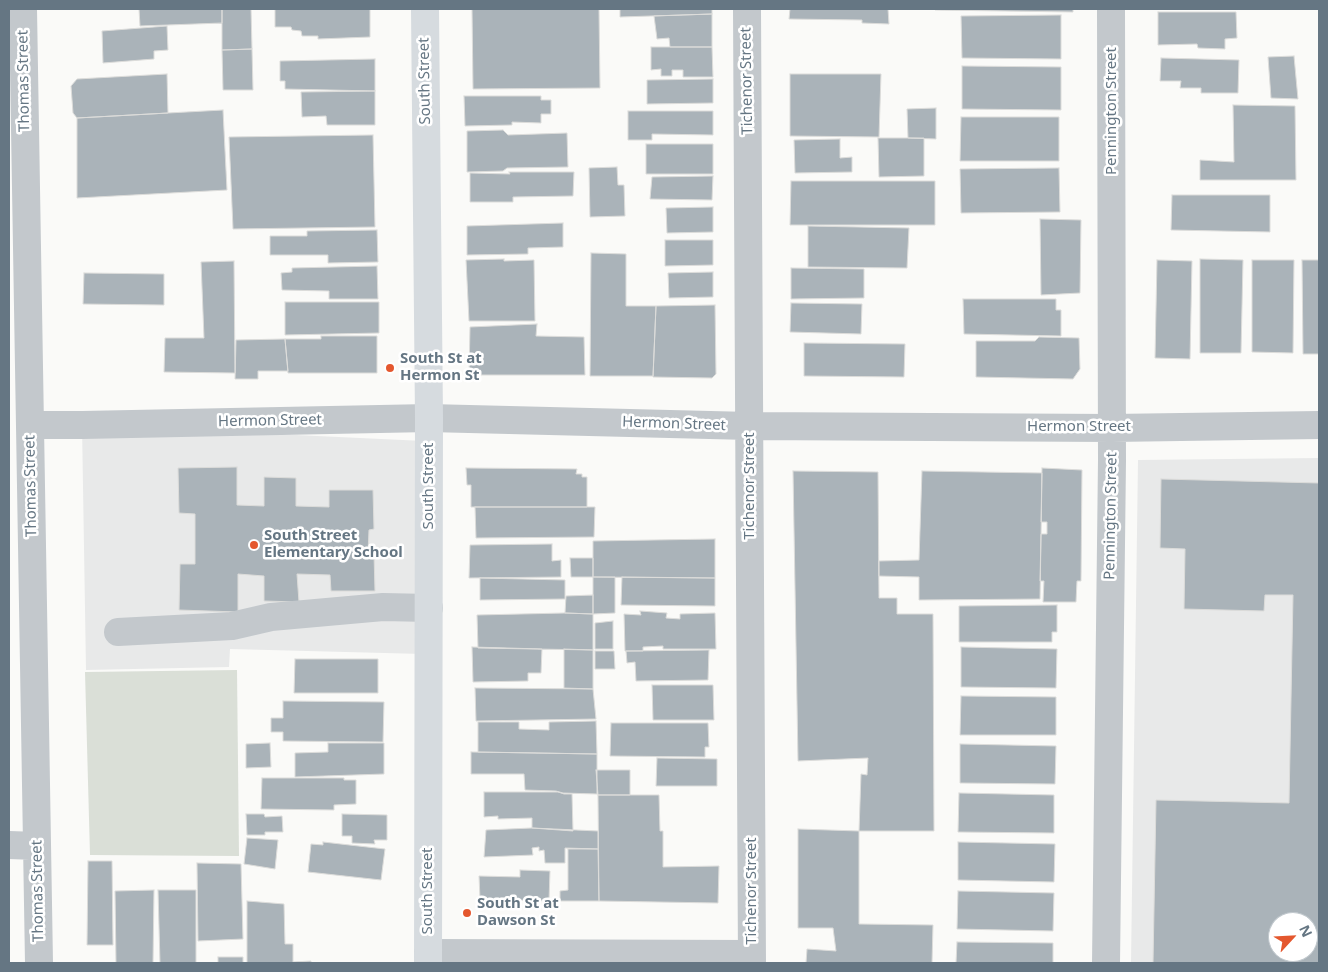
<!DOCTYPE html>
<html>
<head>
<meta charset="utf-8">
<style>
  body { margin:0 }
  #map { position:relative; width:1328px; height:972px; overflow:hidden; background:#fafaf8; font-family:"Noto Sans",sans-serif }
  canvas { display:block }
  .frame { position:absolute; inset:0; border:10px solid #657683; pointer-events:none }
  .north { position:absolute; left:1268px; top:912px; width:50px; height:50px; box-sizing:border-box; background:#fff; border:1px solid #c1c8cd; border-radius:50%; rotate:65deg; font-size:14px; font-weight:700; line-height:20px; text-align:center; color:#657683 }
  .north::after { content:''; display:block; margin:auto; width:18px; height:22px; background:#e4572e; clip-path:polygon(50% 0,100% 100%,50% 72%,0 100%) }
</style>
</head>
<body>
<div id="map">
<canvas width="1328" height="972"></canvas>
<div class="frame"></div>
<div class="north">N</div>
</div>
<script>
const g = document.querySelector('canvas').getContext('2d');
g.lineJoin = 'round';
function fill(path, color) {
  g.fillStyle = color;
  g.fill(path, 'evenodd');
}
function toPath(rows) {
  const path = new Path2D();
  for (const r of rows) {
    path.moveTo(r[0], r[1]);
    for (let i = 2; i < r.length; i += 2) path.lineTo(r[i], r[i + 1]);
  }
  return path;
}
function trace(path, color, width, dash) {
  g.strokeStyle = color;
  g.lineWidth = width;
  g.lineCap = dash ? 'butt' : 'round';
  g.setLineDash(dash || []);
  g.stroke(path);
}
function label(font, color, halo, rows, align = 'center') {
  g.font = font + ' "Noto Sans",sans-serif';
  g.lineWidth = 5;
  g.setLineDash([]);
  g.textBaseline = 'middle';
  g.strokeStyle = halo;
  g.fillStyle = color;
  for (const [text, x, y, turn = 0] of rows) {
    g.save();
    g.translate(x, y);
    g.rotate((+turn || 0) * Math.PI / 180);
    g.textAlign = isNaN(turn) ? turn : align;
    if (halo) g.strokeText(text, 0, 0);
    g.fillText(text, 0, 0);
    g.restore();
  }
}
const built = toPath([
  [82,425,424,441,423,654,230,649,229,667,86,670],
  [1319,458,1319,963,1131,963,1138,460],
  [1278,922,1308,922,1308,952,1278,952]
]);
const green = toPath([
  [237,670,239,856,90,855,85,672]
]);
const building = toPath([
  [139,9,222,9,222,23,140,26,139,9],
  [222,9,251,9,252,49,222,50,222,9],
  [275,9,370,9,370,37,318,39,318,36,302,36,301,31,292,30,291,27,275,27,275,9],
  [472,9,599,9,600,88,473,89,472,9],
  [620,9,712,9,712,14,620,17,620,9],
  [790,9,888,9,889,24,862,23,862,20,789,19,790,9],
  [935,9,1073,9,1073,12,935,10,935,9],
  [1158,12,1236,12,1237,38,1225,39,1225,49,1198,48,1197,44,1158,45,1158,12],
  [712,14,712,47,670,47,669,38,657,39,654,16,712,14],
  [1061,15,1061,59,962,58,961,16,1061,15],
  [167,26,168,50,154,51,154,59,103,63,102,31,167,26],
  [651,47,712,47,713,77,683,77,683,70,672,70,672,76,661,76,661,69,651,70,651,47],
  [252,49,253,90,223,90,222,50,252,49],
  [1294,56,1298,99,1271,98,1268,57,1294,56],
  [1161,58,1239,60,1238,93,1201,93,1201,88,1180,88,1181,81,1160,81,1161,58],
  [375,59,375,91,285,89,285,81,280,81,280,61,375,59],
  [962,66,1061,67,1061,110,962,109,962,66],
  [167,74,168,113,77,118,73,113,71,86,77,79,167,74],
  [790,74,881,74,879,137,790,136,790,74],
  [713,79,713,103,647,104,647,80,713,79],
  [375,91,375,125,327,125,326,116,302,117,301,92,375,91],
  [464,96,541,96,541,100,551,100,551,114,541,114,541,123,512,122,512,125,465,126,464,96],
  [1233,105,1295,106,1296,180,1200,180,1200,160,1234,162,1233,105],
  [936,108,936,139,908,138,907,109,936,108],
  [223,110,227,190,77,198,77,118,223,110],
  [628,111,713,111,713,135,652,134,652,140,628,140,628,111],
  [961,117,1059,117,1059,161,960,161,961,117],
  [503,130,508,135,567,133,568,167,507,168,503,171,467,172,467,131,503,130],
  [373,135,375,227,233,229,229,137,373,135],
  [878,138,924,138,924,176,879,177,878,138],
  [840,139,840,158,852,157,852,172,795,173,794,140,840,139],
  [646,144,713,144,713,174,646,174,646,144],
  [617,167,618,185,624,185,625,216,590,217,589,168,617,167],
  [1059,168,1060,212,961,213,960,169,1059,168],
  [509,172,574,172,573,196,513,197,513,202,470,202,470,173,510,174,509,172],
  [713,176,712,200,650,199,652,177,713,176],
  [791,181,935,181,935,225,790,225,791,181],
  [1172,195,1270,195,1270,232,1171,230,1172,195],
  [713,207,713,232,667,233,666,208,713,207],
  [1040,219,1081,220,1080,293,1041,295,1040,219],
  [563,223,563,247,528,248,528,254,467,255,467,226,563,223],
  [808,226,909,228,907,268,808,267,808,226],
  [377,230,378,262,328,263,328,255,270,255,270,236,307,236,307,231,377,230],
  [665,240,713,240,713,265,665,266,665,240],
  [591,253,626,254,626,306,656,306,653,376,590,376,591,253],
  [504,259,504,261,534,260,535,321,469,321,466,260,504,259],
  [1200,259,1243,260,1241,353,1200,353,1200,259],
  [1157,260,1192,261,1190,359,1155,358,1157,260],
  [1252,260,1294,260,1293,353,1252,352,1252,260],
  [1302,260,1319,260,1319,354,1303,354,1302,260],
  [234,261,235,373,164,372,165,338,204,338,201,262,234,261],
  [377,266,378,299,329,299,329,291,282,290,281,273,292,272,292,268,377,266],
  [791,268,864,269,864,298,791,299,791,268],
  [713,272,713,297,669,298,668,273,713,272],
  [84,273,164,274,164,305,83,304,84,273],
  [963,299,1056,299,1056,310,1061,310,1061,336,964,334,963,299],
  [285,302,379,302,379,333,285,335,285,302],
  [791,303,862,304,861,334,790,332,791,303],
  [715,305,716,374,712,378,653,377,656,306,715,305],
  [537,324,536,336,584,337,585,375,469,375,470,327,537,324],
  [321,336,377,336,377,373,288,373,285,339,321,339,321,336],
  [1039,337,1079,338,1080,369,1073,379,976,377,976,341,1035,341,1039,337],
  [285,339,288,371,258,371,258,379,235,379,236,340,285,339],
  [804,343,905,344,904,377,804,376,804,343],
  [237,467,237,505,264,506,264,477,296,478,296,506,329,507,329,490,373,490,374,529,369,530,368,553,374,554,375,591,331,591,330,575,297,574,299,602,264,601,264,576,238,574,238,612,179,610,180,564,195,564,195,514,179,513,178,468,237,467],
  [466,468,577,469,576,474,582,474,582,477,587,477,587,507,471,507,471,485,467,485,466,468],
  [1042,468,1082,470,1081,581,1077,581,1076,602,1043,602,1044,581,1040,581,1041,534,1047,534,1047,522,1041,522,1042,468],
  [793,471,878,472,879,598,897,598,897,614,933,614,934,831,859,831,861,774,867,775,868,758,798,761,793,471],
  [922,471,1042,473,1040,599,919,600,919,577,879,576,879,561,919,560,922,471],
  [1161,479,1319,483,1319,963,1153,963,1156,800,1289,803,1293,595,1265,595,1264,611,1184,609,1185,549,1160,548,1161,479],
  [1278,922,1308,922,1308,952,1278,952,1278,922],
  [475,507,595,507,594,537,476,538,475,507],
  [715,539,715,578,593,577,593,541,715,539],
  [552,544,552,561,561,560,561,577,469,578,470,545,552,544],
  [570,558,593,558,593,577,571,577,570,558],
  [593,577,615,577,615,613,593,614,593,577],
  [622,577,715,578,715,606,621,605,622,577],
  [480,578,565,580,565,599,480,600,480,578],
  [593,595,593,614,565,613,566,596,593,595],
  [1057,605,1057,632,1052,632,1052,642,959,642,959,606,1057,605],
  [640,611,667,613,666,618,680,619,680,614,715,613,716,649,663,649,663,646,643,647,643,651,625,651,624,614,641,615,640,611],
  [565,613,593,614,593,650,478,648,477,615,565,613],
  [613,621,613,649,595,649,595,623,613,621],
  [472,647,542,649,541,673,528,673,528,681,473,682,472,647],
  [961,647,1057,649,1056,688,961,687,961,647],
  [564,649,593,650,593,689,564,688,564,649],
  [709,650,708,680,636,681,635,662,627,663,626,651,709,650],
  [595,651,614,651,615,669,595,669,595,651],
  [295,659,378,659,378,693,294,693,295,659],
  [652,685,713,685,714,720,653,720,652,685],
  [475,688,593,689,596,719,476,721,475,688],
  [961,696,1056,697,1056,735,960,735,961,696],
  [283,701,384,702,383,742,283,741,283,732,271,732,271,718,283,718,283,701],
  [596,721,597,754,478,752,478,722,519,722,519,729,549,730,549,722,596,721],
  [611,723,708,723,709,747,705,747,705,757,610,756,611,723],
  [270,743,271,767,246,768,246,744,270,743],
  [328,743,384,743,384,774,295,777,295,753,328,752,328,743],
  [960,744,1056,746,1055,784,960,783,960,744],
  [471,752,597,754,597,794,563,793,556,791,525,790,524,774,471,774,471,752],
  [657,758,717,759,717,786,656,786,657,758],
  [596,770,630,770,630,795,598,795,596,770],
  [262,778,344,778,344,780,356,780,356,804,334,805,334,810,261,809,262,778],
  [484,792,558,792,564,794,572,794,573,831,532,828,532,818,498,819,498,816,484,817,484,792],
  [959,793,1054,795,1054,833,958,832,959,793],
  [598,795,659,795,660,831,663,831,663,867,719,866,718,903,599,901,598,795],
  [246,814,264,814,265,817,282,816,283,832,265,832,265,835,247,835,246,814],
  [342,814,387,815,387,840,374,840,375,844,352,843,352,836,342,836,342,814],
  [532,828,598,831,598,849,565,848,565,863,545,863,544,850,539,851,539,847,532,848,533,855,484,857,486,830,532,828],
  [798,829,859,831,859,924,933,925,932,963,806,963,807,949,836,951,833,928,798,928,798,829],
  [247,838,278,840,275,869,244,864,247,838],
  [323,842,385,849,381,880,308,872,311,844,323,845,323,842],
  [958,842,1055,844,1054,882,958,880,958,842],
  [568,849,598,849,599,901,560,901,560,891,568,890,568,849],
  [88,861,112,861,113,945,87,945,88,861],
  [197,863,241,864,243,939,198,941,197,863],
  [520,870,550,871,549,901,480,899,479,876,520,877,520,870],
  [154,890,153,963,116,963,115,891,154,890],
  [158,890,196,890,196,963,160,963,158,890],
  [958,891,1054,893,1053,931,957,929,958,891],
  [247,901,284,904,285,944,293,944,293,962,311,961,311,963,247,963,247,901],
  [957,942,1053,943,1053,963,956,963,957,942],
  [218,957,243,957,243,963,218,963,218,957]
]);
const minor = toPath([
  [23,9,39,963],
  [747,9,752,963],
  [30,425,82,425,429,418,750,426,1112,428,1319,425],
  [118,632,232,626,271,617,383,607,429,608],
  [9,845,37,846],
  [428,953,752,954],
  [1106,963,1112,460,1111,9]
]);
const major = toPath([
  [425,9,429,418,428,963]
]);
const markers = [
  [390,368,5,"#e4572e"],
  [254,545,5,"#e4572e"],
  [467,913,5,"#e4572e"]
];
const streetNames = [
  ["Thomas Street",24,81,-91],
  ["South Street",425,81,-91],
  ["Tichenor Street",747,81,-91],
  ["Pennington Street",1112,111,-90],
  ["Hermon Street",270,421,-1],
  ["Hermon Street",674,424,2],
  ["Hermon Street",1079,427],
  ["Thomas Street",31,486,-91],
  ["South Street",429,486,-90],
  ["Tichenor Street",750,486,-90],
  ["Pennington Street",1111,516,-89],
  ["Thomas Street",38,891,-91],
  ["South Street",428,891,-90],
  ["Tichenor Street",752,891,-90]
];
const poiNames = [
  ["South St at",400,359],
  ["Hermon St",400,376],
  ["South Street",264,536],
  ["Elementary School",264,553],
  ["South St at",477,904],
  ["Dawson St",477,921]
];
fill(built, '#e8e9e9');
fill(green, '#dadfd7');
fill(building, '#aab3b9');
trace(building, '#dcdcda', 1);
trace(minor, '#c3c8cc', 28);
trace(major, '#d6dbdf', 28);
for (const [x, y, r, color] of markers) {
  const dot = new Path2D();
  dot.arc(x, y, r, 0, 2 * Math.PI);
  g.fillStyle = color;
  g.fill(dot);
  trace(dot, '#fff', 2);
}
label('15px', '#657683', '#fff', streetNames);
label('bold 15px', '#657683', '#fff', poiNames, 'left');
</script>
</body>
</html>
